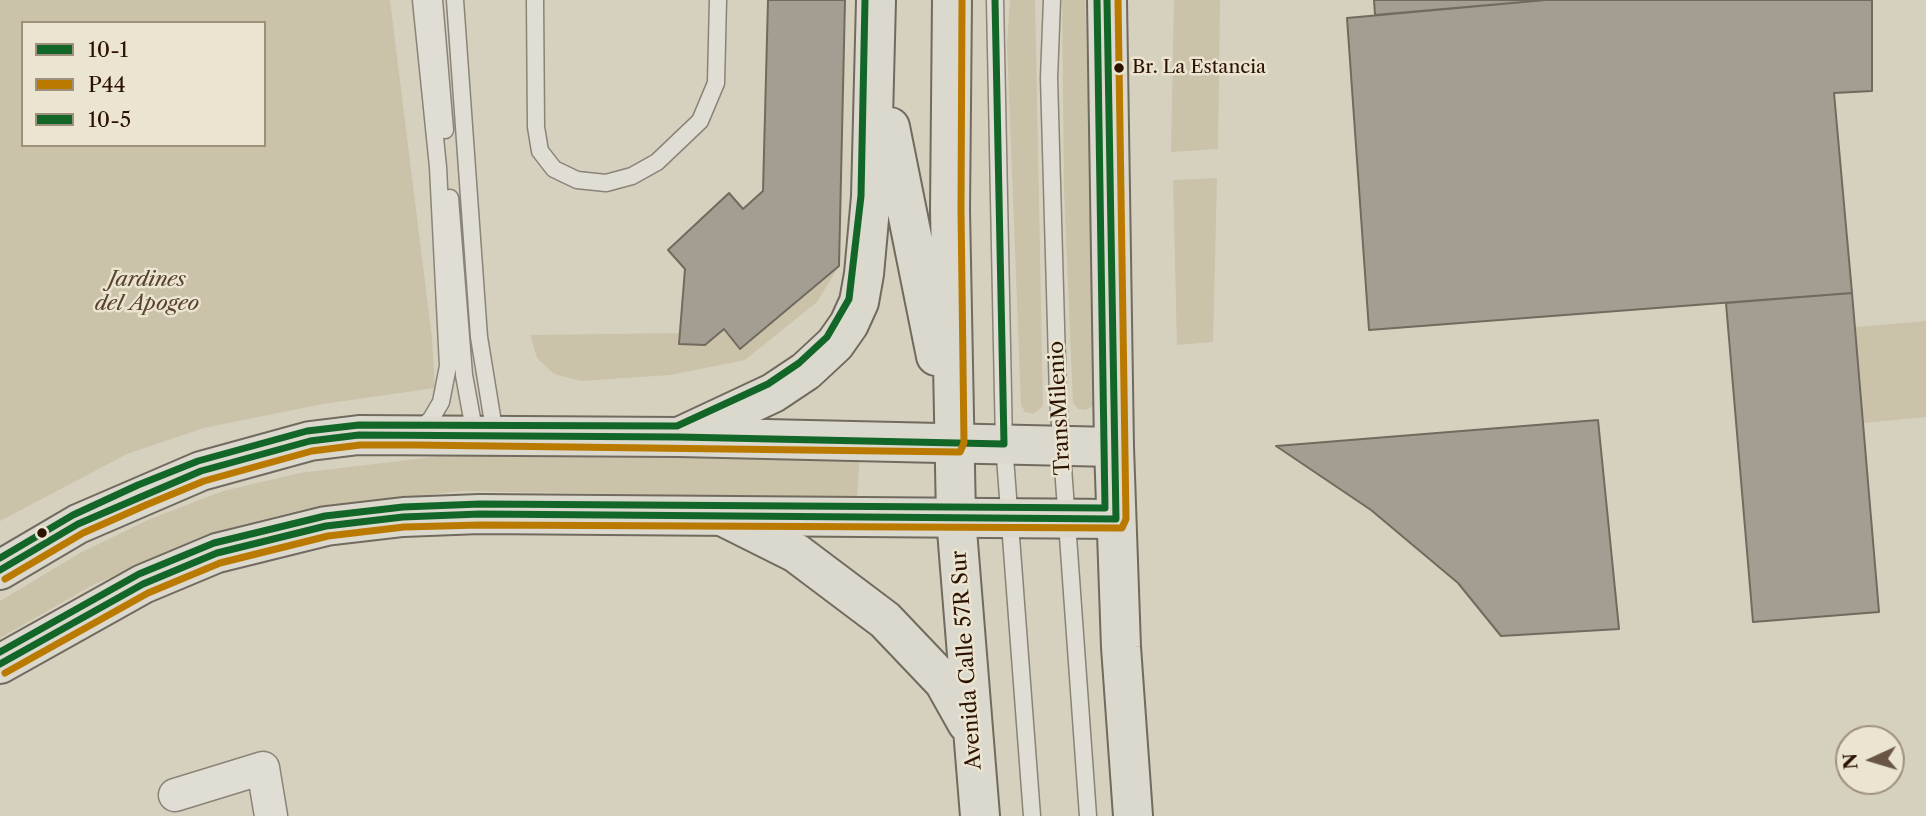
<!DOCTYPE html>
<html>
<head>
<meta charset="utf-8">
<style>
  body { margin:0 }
  #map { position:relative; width:1926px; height:816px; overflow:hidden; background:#d6d1bf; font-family:"Libre Caslon Text",serif }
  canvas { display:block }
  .legend { position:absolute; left:21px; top:21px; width:245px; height:126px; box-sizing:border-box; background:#eae4d0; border:2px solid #9e907d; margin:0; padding:9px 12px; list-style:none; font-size:21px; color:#2c1200 }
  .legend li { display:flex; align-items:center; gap:14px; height:35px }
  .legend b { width:35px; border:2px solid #9e907d }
  .north { position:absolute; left:1835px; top:725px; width:70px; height:70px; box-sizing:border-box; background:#eae4d0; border:2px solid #9e907d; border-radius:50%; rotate:266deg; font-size:19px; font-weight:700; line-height:28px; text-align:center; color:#2c1200 }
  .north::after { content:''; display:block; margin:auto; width:24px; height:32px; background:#685543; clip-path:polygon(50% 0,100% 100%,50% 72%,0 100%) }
</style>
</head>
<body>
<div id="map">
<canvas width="1926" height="816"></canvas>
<ul class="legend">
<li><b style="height:9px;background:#126628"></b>10-1</li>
<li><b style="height:9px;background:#ba7a00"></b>P44</li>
<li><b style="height:9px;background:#126628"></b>10-5</li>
</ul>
<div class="north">N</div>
</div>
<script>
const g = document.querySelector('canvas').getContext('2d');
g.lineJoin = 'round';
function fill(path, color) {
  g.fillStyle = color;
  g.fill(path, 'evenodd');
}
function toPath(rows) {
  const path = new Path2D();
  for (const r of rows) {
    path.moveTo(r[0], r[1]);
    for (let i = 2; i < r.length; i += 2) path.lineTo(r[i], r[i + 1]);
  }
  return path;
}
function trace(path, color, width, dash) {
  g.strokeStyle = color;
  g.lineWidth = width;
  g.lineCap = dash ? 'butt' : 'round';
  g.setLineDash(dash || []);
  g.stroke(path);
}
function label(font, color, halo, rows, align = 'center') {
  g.font = font + ' "Libre Caslon Text",serif';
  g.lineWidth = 5;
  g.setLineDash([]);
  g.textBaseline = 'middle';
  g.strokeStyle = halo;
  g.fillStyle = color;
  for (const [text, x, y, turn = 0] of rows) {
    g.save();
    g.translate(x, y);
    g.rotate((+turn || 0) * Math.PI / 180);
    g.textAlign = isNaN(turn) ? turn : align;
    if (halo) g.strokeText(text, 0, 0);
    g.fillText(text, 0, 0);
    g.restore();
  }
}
const green = toPath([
  [0,0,390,0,432,338,435,388,323,404,204,428,127,454,0,521],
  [23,23,264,23,264,145,23,145],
  [1010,0,1035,0,1043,406,1033,414,1025,412,1021,405,1007,44],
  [1062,0,1085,0,1098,403,1086,410,1078,409,1073,403,1064,191],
  [1174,0,1220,0,1218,149,1171,152],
  [1217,178,1213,342,1177,345,1173,180],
  [839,266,817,302,745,360,670,375,581,381,554,374,537,358,530,335,680,333,679,344,704,345,724,329,741,349],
  [1926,321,1926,417,1864,423,1855,327],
  [860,452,857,498,462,491,309,508,233,527,161,555,91,586,0,638,0,601,80,553,150,519,223,491,300,473,457,454]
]);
const building = toPath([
  [768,0,845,0,839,266,740,349,724,329,705,345,679,344,685,269,668,250,729,193,743,209,763,191,768,0],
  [1374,0,1546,0,1375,15,1374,0],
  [1546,0,1872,0,1872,91,1834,93,1852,293,1369,330,1347,18,1546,0],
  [1852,293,1879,612,1753,622,1726,303,1852,293],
  [1598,420,1619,629,1501,636,1458,583,1371,510,1276,446,1598,420]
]);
const lane = toPath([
  [434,0,445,130],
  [455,0,479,337,495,435],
  [535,0,536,127,540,151,554,169,577,180,606,183,632,176,657,162,700,121,716,83,718,0],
  [995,0,1004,444,1032,816],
  [1052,0,1049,78,1058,397,1088,816],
  [450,198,464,375,475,435],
  [418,432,431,419,441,402,448,366,438,167,421,0]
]);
const street = toPath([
  [175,795,263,768,271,816]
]);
const primary = toPath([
  [0,570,78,524,201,471,310,441,359,435,679,437,1114,447],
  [0,664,143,584,217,553,326,526,403,517,480,514,1116,519]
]);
const highway = toPath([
  [952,0,950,210,956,518,980,816],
  [1107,0,1114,447,1121,647,1133,816],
  [890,127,936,356],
  [679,437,773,393,806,371,835,344,849,324,859,302,864,274,871,197,876,0],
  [722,516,796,553,885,620,944,682,967,723]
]);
const bus1 = toPath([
  [0,570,78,524,201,471,310,441,359,435,679,437,1004,444,995,0],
  [0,664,143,584,217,553,326,526,403,517,480,514,1116,519,1107,0]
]);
const bus2 = toPath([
  [5,579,83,533,146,505,204,481,312,451,360,445,415,445,960,452,964,443,961,210,962,0],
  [5,673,148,593,220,563,328,536,404,527,480,525,1122,528,1126,519,1118,0]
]);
const bus3 = toPath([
  [0,558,73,515,138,485,198,461,307,431,359,425,677,426,768,384,799,363,827,337,849,299,861,196,865,0],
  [0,652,139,574,214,543,325,516,403,507,480,504,1105,508,1097,0]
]);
const markers = [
  [1119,68,6,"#2c1200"],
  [42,533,6,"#2c1200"]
];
const busNames = [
  ["Br. La Estancia",1132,68]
];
const parkNames = [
  ["Jardines",147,280],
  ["del Apogeo",147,304]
];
const streetNames = [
  ["TransMilenio",1060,408,-93],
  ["Avenida Calle 57R Sur",967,660,-94]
];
fill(green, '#cac2a9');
fill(building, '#a49e92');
trace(building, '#716a5e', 2);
trace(lane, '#8a8377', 19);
trace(street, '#8a8377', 35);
trace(primary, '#716a5e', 42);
trace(highway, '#716a5e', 42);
trace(lane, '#e0ddd4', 16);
trace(street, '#e0ddd4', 32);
trace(primary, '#dbd8cd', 38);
trace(highway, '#dbd8cd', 38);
trace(bus1, '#126628', 7);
trace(bus2, '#ba7a00', 7);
trace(bus3, '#126628', 7);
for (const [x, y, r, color] of markers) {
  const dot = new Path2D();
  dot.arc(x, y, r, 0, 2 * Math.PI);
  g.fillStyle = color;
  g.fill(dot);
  trace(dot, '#eae4d0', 2.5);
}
label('19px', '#2c1200', '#eae4d0', busNames, 'left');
label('italic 21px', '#59432d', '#eae4d0', parkNames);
label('21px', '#2c1200', '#eae4d0', streetNames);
</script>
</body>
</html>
